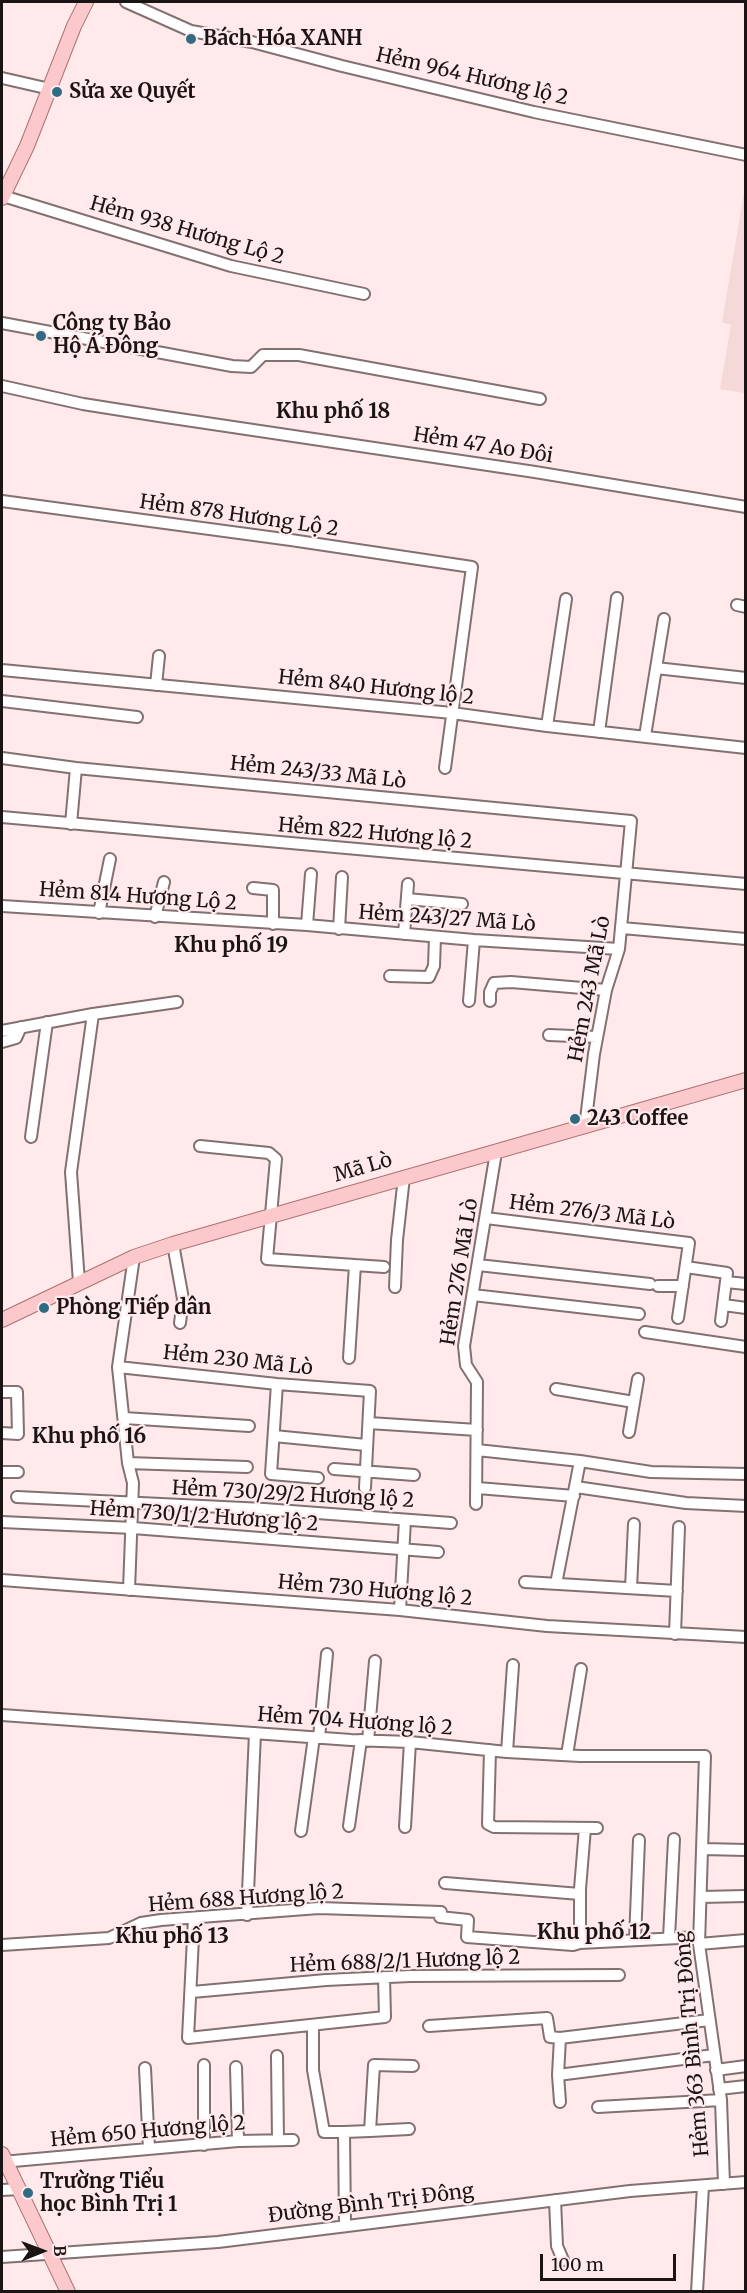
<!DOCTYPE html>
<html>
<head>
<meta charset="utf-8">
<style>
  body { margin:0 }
  #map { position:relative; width:747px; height:2293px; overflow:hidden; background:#ffe9ea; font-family:Merriweather,serif }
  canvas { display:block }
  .frame { position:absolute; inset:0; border:3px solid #1b1415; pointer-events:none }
  .north { position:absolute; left:12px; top:2221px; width:60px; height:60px; -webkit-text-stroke:4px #ffe9ea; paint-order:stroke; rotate:89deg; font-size:16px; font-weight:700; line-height:24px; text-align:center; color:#1b1415 }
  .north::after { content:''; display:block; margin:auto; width:21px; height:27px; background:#1b1415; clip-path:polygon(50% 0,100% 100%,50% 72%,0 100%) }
  .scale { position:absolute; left:540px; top:2254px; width:136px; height:27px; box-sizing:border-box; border:3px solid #1b1415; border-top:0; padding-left:8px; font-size:18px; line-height:21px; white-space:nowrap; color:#1b1415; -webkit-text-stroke:4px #ffe9ea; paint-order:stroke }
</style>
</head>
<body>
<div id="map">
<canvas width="747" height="2293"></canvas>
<div class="frame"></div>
<div class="north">B</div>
<div class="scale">100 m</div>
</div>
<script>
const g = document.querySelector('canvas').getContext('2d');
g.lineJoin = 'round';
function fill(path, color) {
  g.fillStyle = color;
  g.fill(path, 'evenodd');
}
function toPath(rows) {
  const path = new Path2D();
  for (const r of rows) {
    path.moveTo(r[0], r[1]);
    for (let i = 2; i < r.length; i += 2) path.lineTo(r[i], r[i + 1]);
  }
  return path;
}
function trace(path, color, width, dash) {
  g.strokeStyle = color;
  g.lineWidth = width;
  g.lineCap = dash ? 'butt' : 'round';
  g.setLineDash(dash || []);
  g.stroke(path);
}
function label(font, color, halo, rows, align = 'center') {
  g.font = font + ' Merriweather,serif';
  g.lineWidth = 4.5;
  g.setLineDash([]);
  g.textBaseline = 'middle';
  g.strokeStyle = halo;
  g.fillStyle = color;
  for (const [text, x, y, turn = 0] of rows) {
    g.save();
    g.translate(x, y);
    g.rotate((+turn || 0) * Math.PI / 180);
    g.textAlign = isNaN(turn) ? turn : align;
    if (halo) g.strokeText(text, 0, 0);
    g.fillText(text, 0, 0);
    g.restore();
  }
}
const built = toPath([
  [745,187,745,393,720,389,731,325,722,322]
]);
const minor = toPath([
  [126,2,191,31,252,42,342,66,534,112,746,155],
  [2,78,50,89],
  [3,196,231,266,364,294],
  [2,323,232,366,251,367,263,355,299,355,540,399],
  [2,386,83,404,159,416,535,472,746,507],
  [2,501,291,540,472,567,445,768],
  [737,605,746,607],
  [656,668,746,678],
  [2,670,452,713,547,726,746,748],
  [156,685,159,656],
  [2,701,137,717],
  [547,726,566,599],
  [599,732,617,598],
  [645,736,664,619],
  [2,758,76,768,631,821,619,949,606,990,594,1054,585,1127],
  [2,817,746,884],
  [71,824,76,768],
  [253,888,273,890,273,924],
  [407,899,462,904],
  [2,906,307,925,474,940,619,949],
  [99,913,110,859],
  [155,917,164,882],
  [307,925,311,874],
  [622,928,746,939],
  [339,929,342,877],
  [404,934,408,884],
  [390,976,429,977,434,966,435,937],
  [469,1001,474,940],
  [490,1001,490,992,494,983,511,982,606,990],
  [2,1031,93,1014,177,1002],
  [549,1035,597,1037],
  [2,1042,16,1038,21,1027],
  [31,1137,47,1022],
  [200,1146,269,1153,276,1159,267,1259,384,1267],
  [486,1218,689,1243,678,1318],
  [173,1244,183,1299,180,1323],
  [134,1257,118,1367,277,1384,370,1391,365,1488],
  [478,1265,650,1284],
  [686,1267,727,1273,721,1321],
  [79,1282,71,1172,93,1014],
  [726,1282,746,1284],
  [658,1286,683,1286],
  [395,1287,397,1240,404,1177],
  [473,1295,639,1314],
  [724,1305,746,1308],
  [645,1332,746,1347],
  [349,1358,355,1265],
  [118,1367,128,1463,133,1483,129,1590],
  [277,1384,271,1474,318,1478],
  [556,1389,634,1402],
  [2,1392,17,1392,18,1434,2,1433],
  [124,1418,249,1426],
  [369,1423,477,1430],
  [629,1432,638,1379],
  [274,1436,366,1445],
  [477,1450,580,1461,651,1472,746,1474],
  [128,1463,247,1467],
  [334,1469,414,1475],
  [2,1472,18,1472],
  [576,1487,686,1503,746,1506],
  [478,1488,574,1496],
  [17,1497,264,1509,451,1523],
  [476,1504,477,1382,466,1365,464,1346,496,1152],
  [2,1522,133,1528,438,1552],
  [2,1580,400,1610,547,1626,746,1637],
  [525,1582,677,1591],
  [556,1584,580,1461],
  [631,1588,634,1524],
  [400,1610,405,1520],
  [675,1634,679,1527],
  [2,1715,351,1740,410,1742,507,1752,580,1756,705,1756,699,1944,721,2100,724,2184],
  [319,1738,327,1654],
  [368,1741,375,1661],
  [490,1750,488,1824,494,1827,597,1828],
  [507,1752,513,1665],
  [567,1755,581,1669],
  [349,1826,361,1740],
  [405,1827,410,1742],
  [301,1831,314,1737],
  [703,1849,746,1850],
  [445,1883,580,1894],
  [701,1897,746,1896],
  [247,1915,255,1733],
  [194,1918,188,2038,385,2017,384,1977],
  [669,1938,674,1839],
  [635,1940,639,1840],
  [580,1943,580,1889,585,1828],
  [699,1944,746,1940],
  [2,1945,109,1938,141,1923,161,1920,319,1908,441,1912,440,1917,468,1920,467,1937,573,1945,580,1943,699,1937],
  [192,1992,326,1980,410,1976,619,1975],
  [313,2025,313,2070,324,2132,344,2132],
  [429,2026,547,2018,550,2037,560,2038,709,2020],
  [560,2038,558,2075,560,2102],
  [277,2056,278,2140],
  [204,2065,204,2145],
  [236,2067,238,2141],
  [145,2068,149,2149],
  [716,2070,746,2066],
  [558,2075,714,2055],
  [719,2089,746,2086],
  [598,2107,721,2100],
  [370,2131,409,2129],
  [2,2162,238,2141,293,2140],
  [2,2190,19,2189],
  [555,2200,557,2246,563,2260],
  [345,2226,344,2132,370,2131,374,2065,413,2066],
  [2,2257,218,2242,630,2191,746,2182],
  [697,2292,703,2186]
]);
const major = toPath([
  [2,198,27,146,74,26,86,2],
  [2,1320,134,1257,173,1244,746,1080],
  [2,2154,68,2292]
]);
const markers = [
  [191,39,6,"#2f6b82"],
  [57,92,6,"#2f6b82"],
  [41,336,6,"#2f6b82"],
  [575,1119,6,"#2f6b82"],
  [44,1308,6,"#2f6b82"],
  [28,2193,6,"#2f6b82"]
];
const poiNames = [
  ["Bách Hóa XANH",203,39],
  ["Sửa xe Quyết",69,92],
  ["Công ty Bảo",53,324],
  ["Hộ Á Đông",53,347],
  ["243 Coffee",587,1119],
  ["Phòng Tiếp dân",56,1308],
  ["Trường Tiểu",40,2182],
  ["học Bình Trị 1",40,2205]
];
const streetNames = [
  ["Hẻm 964 Hương lộ 2",472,77,13],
  ["Hẻm 938 Hương Lộ 2",187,231,16],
  ["Hẻm 47 Ao Đôi",483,446,9],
  ["Hẻm 878 Hương Lộ 2",239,516,8],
  ["Hẻm 840 Hương lộ 2",376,688,6],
  ["Hẻm 243/33 Mã Lò",318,773,6],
  ["Hẻm 822 Hương lộ 2",375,834,5],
  ["Hẻm 814 Hương Lộ 2",138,897,4],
  ["Hẻm 243/27 Mã Lò",447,919,4],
  ["Hẻm 243 Mã Lò",590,989,-79],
  ["Mã Lò",363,1168,-16],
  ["Hẻm 276/3 Mã Lò",592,1213,7],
  ["Hẻm 276 Mã Lò",460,1272,-81],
  ["Hẻm 230 Mã Lò",238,1361,6],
  ["Hẻm 730/29/2 Hương lộ 2",293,1495,3],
  ["Hẻm 730/1/2 Hương lộ 2",204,1517,4],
  ["Hẻm 730 Hương lộ 2",375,1591,5],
  ["Hẻm 704 Hương lộ 2",355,1722,4],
  ["Hẻm 688 Hương lộ 2",246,1899,-4],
  ["Hẻm 688/2/1 Hương lộ 2",405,1962,-2],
  ["Hẻm 363 Bình Trị Đông",693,2044,-95],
  ["Hẻm 650 Hương lộ 2",148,2132,-5],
  ["Đường Bình Trị Đông",371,2204,-7]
];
const neighbourhoodNames = [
  ["Khu phố 18",333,412],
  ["Khu phố 19",231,946],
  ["Khu phố 16",89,1437],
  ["Khu phố 12",594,1933],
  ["Khu phố 13",172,1937]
];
fill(built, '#f5d8d8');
trace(minor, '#837071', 14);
trace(major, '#ab7275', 16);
trace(minor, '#fff', 10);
trace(major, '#fbc8cb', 14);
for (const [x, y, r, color] of markers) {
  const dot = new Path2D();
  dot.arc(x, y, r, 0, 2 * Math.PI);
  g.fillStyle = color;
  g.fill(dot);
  trace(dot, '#ffe9ea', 2);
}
label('bold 20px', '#1b1415', '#ffe9ea', poiNames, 'left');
label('20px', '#1b1415', '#ffe9ea', streetNames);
label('bold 21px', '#1b1415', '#ffe9ea', neighbourhoodNames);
</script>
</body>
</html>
